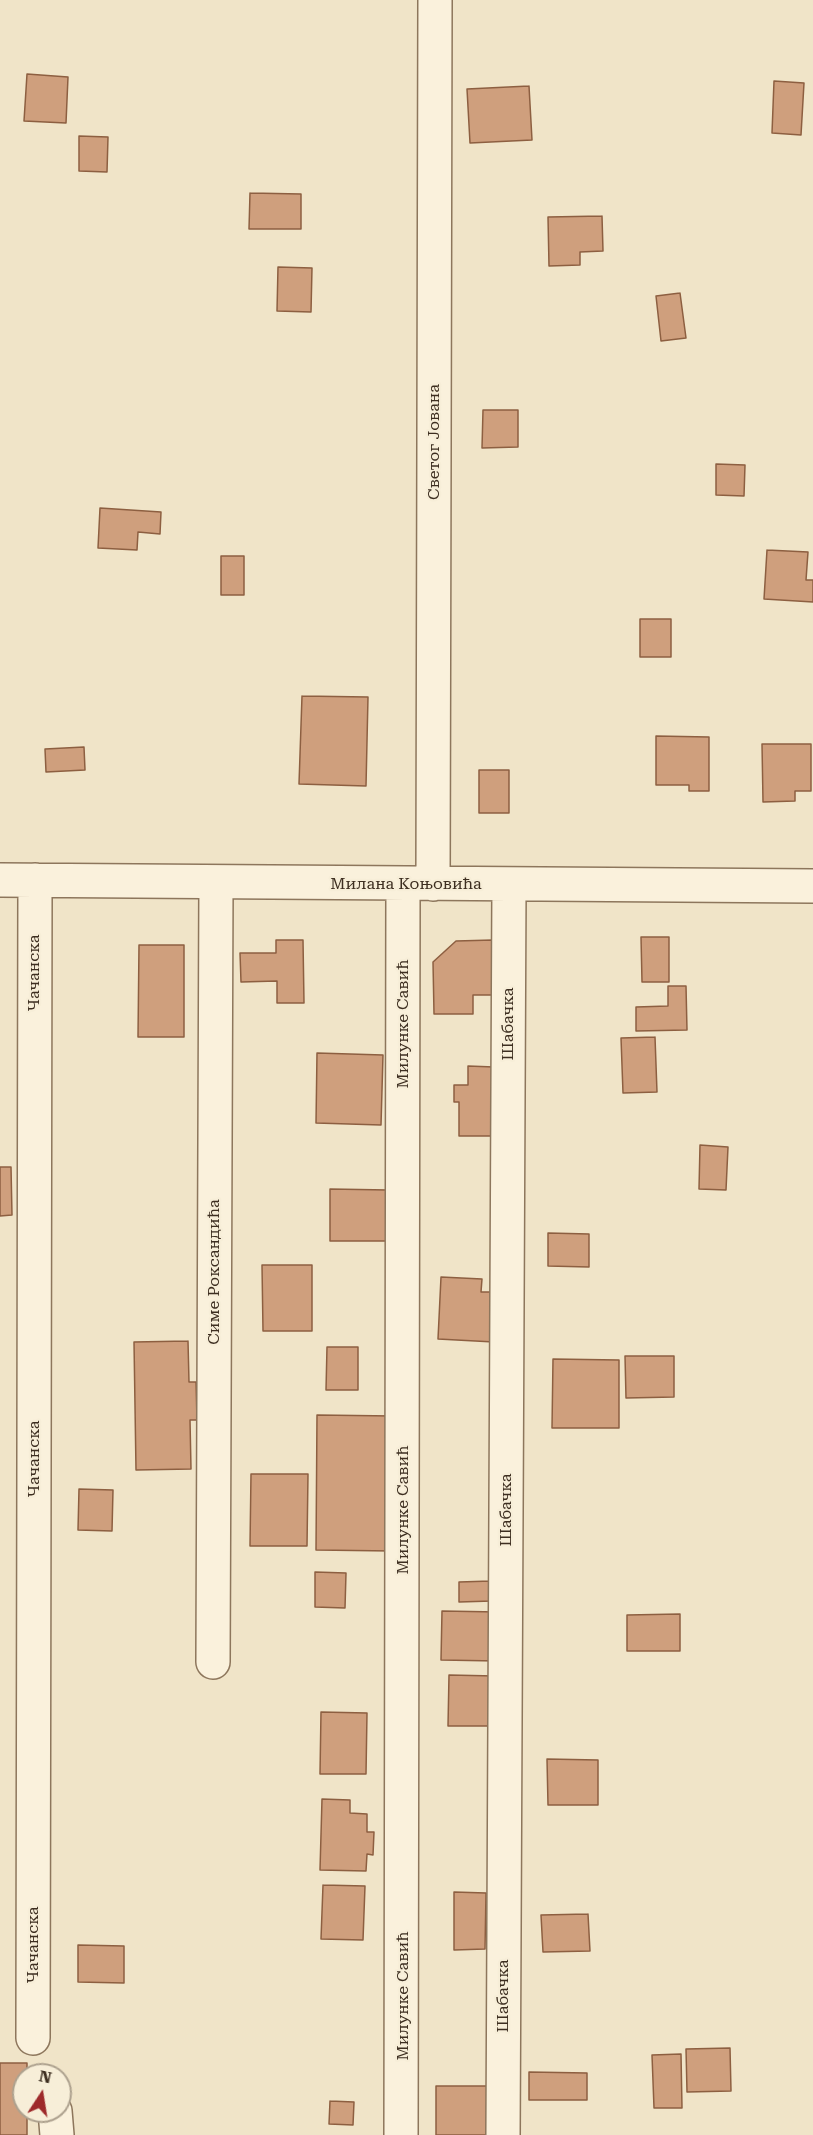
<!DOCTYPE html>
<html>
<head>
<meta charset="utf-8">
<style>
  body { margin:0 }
  #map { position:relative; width:813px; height:2135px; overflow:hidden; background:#f0e4c8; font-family:"Roboto Serif",serif }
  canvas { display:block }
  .north { position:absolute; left:12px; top:2063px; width:60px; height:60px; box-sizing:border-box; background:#f7eed8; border:2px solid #ada18e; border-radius:50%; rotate:12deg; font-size:16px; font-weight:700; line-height:24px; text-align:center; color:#3d2e20 }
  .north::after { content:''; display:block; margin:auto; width:21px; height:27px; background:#9e2a2b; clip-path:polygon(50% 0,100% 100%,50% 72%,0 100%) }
</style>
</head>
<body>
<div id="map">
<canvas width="813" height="2135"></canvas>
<div class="north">N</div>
</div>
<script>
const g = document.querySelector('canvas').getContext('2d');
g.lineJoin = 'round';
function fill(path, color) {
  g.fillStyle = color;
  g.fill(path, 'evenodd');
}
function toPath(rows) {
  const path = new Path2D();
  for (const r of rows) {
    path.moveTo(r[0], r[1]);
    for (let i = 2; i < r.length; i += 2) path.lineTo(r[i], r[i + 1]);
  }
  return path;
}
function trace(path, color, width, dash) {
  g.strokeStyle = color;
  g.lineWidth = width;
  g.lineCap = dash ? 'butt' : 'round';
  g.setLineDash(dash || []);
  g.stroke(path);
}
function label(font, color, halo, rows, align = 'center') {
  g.font = font + ' "Roboto Serif",serif';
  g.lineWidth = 4.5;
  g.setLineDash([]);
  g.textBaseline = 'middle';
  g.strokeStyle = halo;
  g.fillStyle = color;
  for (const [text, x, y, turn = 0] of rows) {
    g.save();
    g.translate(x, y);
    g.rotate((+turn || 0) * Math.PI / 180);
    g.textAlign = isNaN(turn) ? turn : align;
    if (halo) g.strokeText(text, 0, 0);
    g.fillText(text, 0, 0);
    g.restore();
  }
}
const building = toPath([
  [27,74,68,77,66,123,24,121,27,74],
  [774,81,804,83,801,135,772,133,774,81],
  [529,86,532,140,470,143,467,89,529,86],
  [79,136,108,137,107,172,79,171,79,136],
  [250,193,301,194,301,229,249,229,250,193],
  [602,216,603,251,580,252,580,265,549,266,548,217,602,216],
  [278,267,312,268,311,312,277,311,278,267],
  [680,293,686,338,661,341,656,296,680,293],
  [483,410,518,410,518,447,482,448,483,410],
  [716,464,745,465,744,496,716,495,716,464],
  [100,508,161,512,160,534,138,532,137,550,98,548,100,508],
  [767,550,808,552,806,580,813,580,813,602,764,599,767,550],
  [221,556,244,556,244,595,221,595,221,556],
  [640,619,671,619,671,657,640,657,640,619],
  [302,696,368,697,366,786,299,784,302,696],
  [656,736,709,737,709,791,689,791,689,785,656,785,656,736],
  [762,744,811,744,811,791,795,791,795,801,763,802,762,744],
  [84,747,85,770,46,772,45,749,84,747],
  [479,770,509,770,509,813,479,813,479,770],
  [641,937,669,937,669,982,642,982,641,937],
  [276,940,303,940,304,1003,277,1003,277,981,241,982,240,953,276,953,276,940],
  [493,940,494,995,473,995,473,1014,434,1014,433,962,456,941,493,940],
  [139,945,184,945,184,1037,138,1037,139,945],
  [668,986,686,986,687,1030,636,1031,636,1007,668,1006,668,986],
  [655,1037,657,1092,623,1093,621,1038,655,1037],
  [317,1053,383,1055,381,1125,316,1123,317,1053],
  [468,1066,494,1067,494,1136,459,1136,459,1102,454,1102,454,1085,468,1085,468,1066],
  [700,1145,728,1147,726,1190,699,1189,700,1145],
  [0,1167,11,1167,12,1215,0,1216,0,1167],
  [330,1189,388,1190,388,1241,330,1241,330,1189],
  [548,1233,589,1234,589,1267,548,1266,548,1233],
  [262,1265,312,1265,312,1331,263,1331,262,1265],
  [441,1277,482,1279,481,1292,496,1292,494,1342,438,1339,441,1277],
  [188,1341,189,1382,196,1382,197,1420,190,1420,191,1469,136,1470,134,1342,188,1341],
  [327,1347,358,1347,358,1390,326,1390,327,1347],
  [625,1356,674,1356,674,1397,626,1398,625,1356],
  [553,1359,619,1360,619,1428,552,1428,553,1359],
  [317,1415,393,1416,392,1551,316,1550,317,1415],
  [251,1474,308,1474,307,1546,250,1546,251,1474],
  [79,1489,113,1490,112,1531,78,1530,79,1489],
  [315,1572,346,1573,345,1608,315,1607,315,1572],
  [491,1581,492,1601,459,1602,459,1582,491,1581],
  [442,1611,498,1612,497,1661,441,1660,442,1611],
  [680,1614,680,1651,627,1651,627,1615,680,1614],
  [449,1675,495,1676,494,1726,448,1726,449,1675],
  [321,1712,367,1713,366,1774,320,1774,321,1712],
  [547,1759,598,1760,598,1805,548,1805,547,1759],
  [322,1799,350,1800,350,1813,367,1814,367,1832,374,1832,373,1855,367,1854,366,1871,320,1870,322,1799],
  [323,1885,365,1886,363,1940,321,1939,323,1885],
  [454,1892,486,1893,485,1949,454,1950,454,1892],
  [588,1914,590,1951,543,1952,541,1915,588,1914],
  [78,1945,124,1946,124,1983,78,1982,78,1945],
  [730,2048,731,2091,687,2092,686,2049,730,2048],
  [681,2054,682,2108,654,2108,652,2055,681,2054],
  [0,2063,27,2063,27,2075,24,2075,24,2111,27,2111,27,2135,0,2135,0,2063],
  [529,2072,587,2073,587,2100,529,2100,529,2072],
  [436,2086,487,2086,488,2135,436,2135,436,2086],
  [330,2101,354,2102,353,2125,329,2124,330,2101]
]);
const minor = toPath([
  [0,880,813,886],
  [433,884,435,0],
  [213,1662,216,882],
  [33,2038,35,880],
  [55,2111,57,2135],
  [401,2135,403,884],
  [503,2135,509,885]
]);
const streetNames = [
  ["Светог Јована",434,442,-90],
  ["Милана Коњовића",406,884],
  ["Чачанска",34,973,-90],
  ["Милунке Савић",403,1024,-90],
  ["Шабачка",508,1024,-90],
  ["Симе Роксандића",214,1272,-90],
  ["Чачанска",34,1459,-90],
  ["Милунке Савић",403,1510,-90],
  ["Шабачка",506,1510,-90],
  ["Чачанска",33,1945,-90],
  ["Милунке Савић",403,1996,-90],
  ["Шабачка",503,1996,-90]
];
fill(building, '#cf9f7d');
trace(building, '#8d5f41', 1.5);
trace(minor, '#8d765c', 36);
trace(minor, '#faf1dc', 33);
label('16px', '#3d2e20', '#f7eed8', streetNames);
</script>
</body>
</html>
